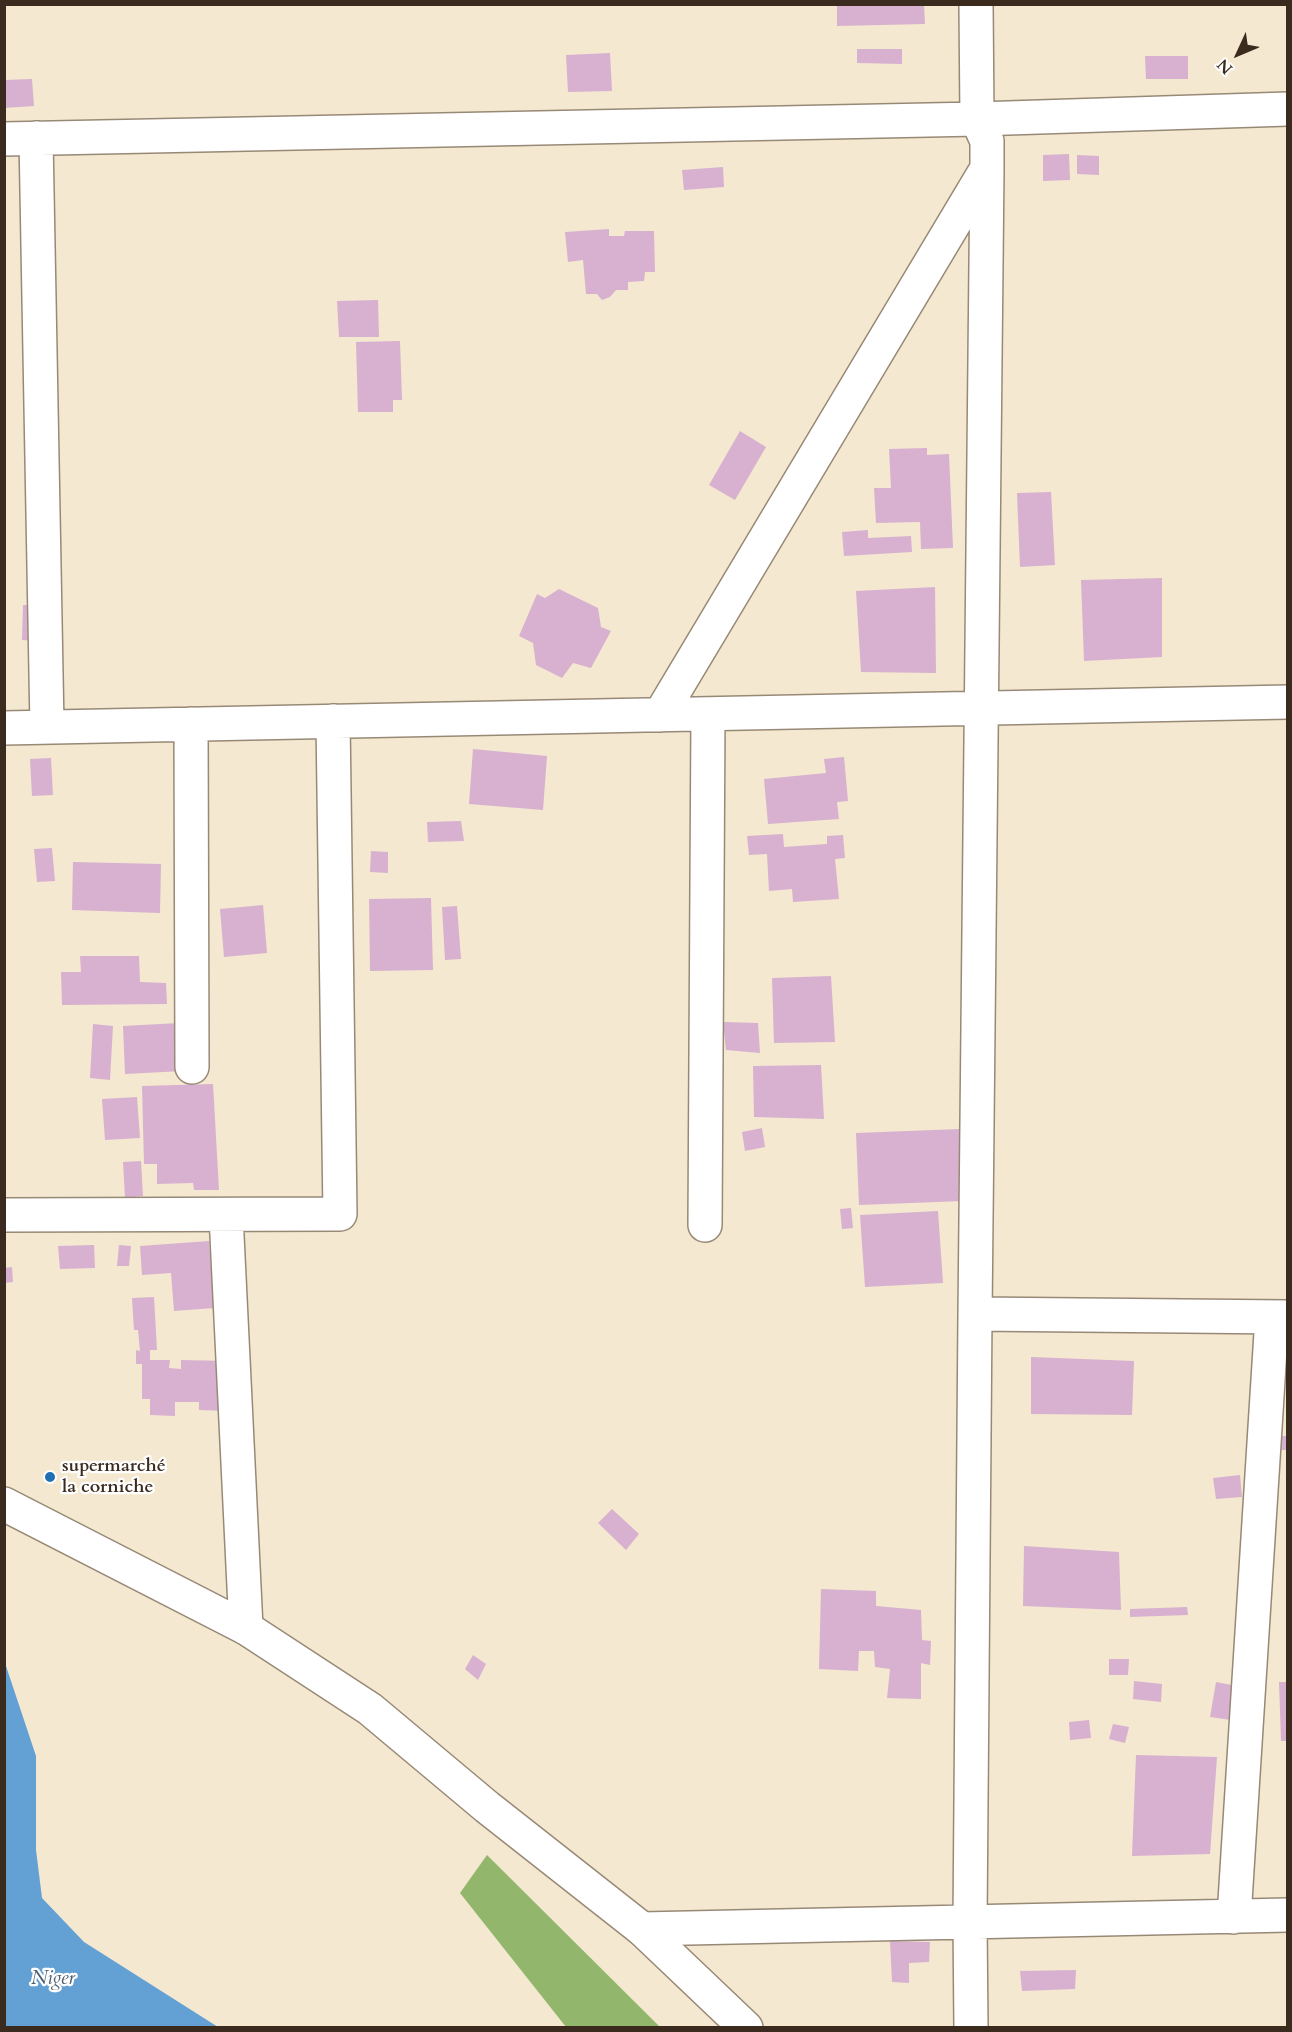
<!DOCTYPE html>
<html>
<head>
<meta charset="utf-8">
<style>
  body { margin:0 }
  #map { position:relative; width:1292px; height:2032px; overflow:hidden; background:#f4e8d0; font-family:Cardo,serif }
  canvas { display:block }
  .frame { position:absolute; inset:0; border:6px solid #3b2a1e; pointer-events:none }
  .north { position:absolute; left:1208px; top:24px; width:60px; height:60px; -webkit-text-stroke:4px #fff; paint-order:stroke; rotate:226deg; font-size:16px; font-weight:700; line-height:24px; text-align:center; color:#3b2a1e }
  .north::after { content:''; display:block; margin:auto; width:21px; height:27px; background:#3b2a1e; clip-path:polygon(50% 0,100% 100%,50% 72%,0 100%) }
</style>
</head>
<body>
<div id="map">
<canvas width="1292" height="2032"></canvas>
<div class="frame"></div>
<div class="north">N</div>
</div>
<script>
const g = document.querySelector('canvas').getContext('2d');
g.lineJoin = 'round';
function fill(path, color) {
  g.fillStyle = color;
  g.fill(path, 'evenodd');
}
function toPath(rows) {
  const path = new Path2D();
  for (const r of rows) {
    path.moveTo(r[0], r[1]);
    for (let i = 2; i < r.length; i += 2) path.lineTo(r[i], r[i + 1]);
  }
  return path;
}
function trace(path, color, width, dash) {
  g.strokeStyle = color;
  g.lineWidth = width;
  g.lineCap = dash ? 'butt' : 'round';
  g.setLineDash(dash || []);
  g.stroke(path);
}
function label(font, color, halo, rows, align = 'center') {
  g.font = font + ' Cardo,serif';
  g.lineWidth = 4.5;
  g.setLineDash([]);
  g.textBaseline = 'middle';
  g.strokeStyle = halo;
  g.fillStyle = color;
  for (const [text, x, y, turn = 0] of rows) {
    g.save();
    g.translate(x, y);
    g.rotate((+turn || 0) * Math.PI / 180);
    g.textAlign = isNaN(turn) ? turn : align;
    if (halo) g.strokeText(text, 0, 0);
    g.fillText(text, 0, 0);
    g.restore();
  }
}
const forest = toPath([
  [487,1855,660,2027,566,2027,460,1893]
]);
const water = toPath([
  [4,1660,36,1756,36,1850,42,1898,84,1942,218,2027,5,2027]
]);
const building = toPath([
  [837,4,924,4,925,24,837,26],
  [857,49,902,49,902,64,857,63],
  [610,53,612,91,568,92,566,55],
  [1145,56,1188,56,1188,79,1146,79],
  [32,79,34,106,4,108,4,80],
  [1069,154,1070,180,1043,181,1043,155],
  [1077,155,1099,156,1099,175,1077,174],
  [723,167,724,187,684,190,682,170],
  [609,229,609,236,624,236,625,231,654,231,655,272,645,272,644,281,628,282,628,290,616,290,610,297,602,300,597,294,586,294,583,260,568,262,565,232],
  [378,300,379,337,339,337,337,301],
  [400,341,402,400,393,400,393,412,358,412,356,342],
  [740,431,766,447,735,500,709,485],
  [927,448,927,455,949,454,953,548,921,549,920,522,876,523,874,488,891,488,889,449],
  [1051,492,1055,565,1020,567,1017,493],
  [868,530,868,538,911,536,912,552,844,556,842,532],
  [1162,578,1162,657,1084,661,1081,580],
  [935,587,936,673,861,672,856,591],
  [559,589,598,608,601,627,611,631,591,668,573,663,562,678,536,665,533,643,519,636,537,594,545,598],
  [23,605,40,605,39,641,22,640],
  [473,749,547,756,543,810,469,804],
  [844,757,848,801,837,802,839,819,768,824,764,779,826,773,824,759],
  [51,758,53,795,32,796,30,759],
  [461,821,464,841,428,842,427,822],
  [783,834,784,847,827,844,827,836,843,835,845,858,835,859,839,899,793,902,792,889,769,891,767,854,749,855,747,836],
  [52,848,55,881,37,882,34,849],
  [371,851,388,852,388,873,370,872],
  [73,862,161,864,160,913,72,910],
  [431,898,433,970,370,971,369,899],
  [263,905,267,953,224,957,220,909],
  [457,906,461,959,445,960,442,907],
  [80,956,139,956,140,982,166,983,167,1004,62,1005,61,972,81,972],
  [831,976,835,1042,774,1043,772,978],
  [723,1022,758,1023,760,1053,726,1050],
  [179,1023,183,1071,125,1074,123,1026],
  [93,1024,113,1026,110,1080,90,1078],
  [821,1065,824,1119,754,1117,753,1066],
  [213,1084,219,1190,194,1190,193,1183,157,1184,157,1164,144,1164,142,1086],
  [137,1097,140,1138,105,1140,102,1099],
  [762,1128,765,1147,745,1151,742,1132],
  [960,1129,963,1201,859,1205,856,1133],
  [141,1161,143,1196,125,1198,123,1162],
  [851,1208,853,1228,842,1229,840,1209],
  [938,1211,943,1283,865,1287,860,1215],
  [209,1241,214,1308,174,1311,171,1273,142,1275,140,1246],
  [94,1245,95,1268,60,1269,58,1246],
  [119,1245,131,1246,129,1266,117,1266],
  [12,1267,13,1282,4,1283,4,1268],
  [154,1297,157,1350,150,1350,150,1360,170,1360,169,1368,181,1369,181,1360,228,1361,227,1411,199,1410,199,1402,175,1402,175,1416,150,1415,150,1399,142,1399,142,1364,136,1364,136,1350,140,1351,138,1330,134,1330,132,1298],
  [1031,1357,1134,1361,1132,1415,1031,1414],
  [1277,1436,1288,1436,1288,1450,1277,1450],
  [1240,1475,1242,1497,1216,1499,1213,1478],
  [612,1509,639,1534,626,1550,598,1523],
  [1024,1546,1119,1552,1121,1610,1023,1606],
  [821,1589,876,1591,876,1606,921,1610,922,1640,931,1641,930,1665,921,1663,921,1699,887,1698,890,1669,875,1667,874,1651,859,1651,858,1671,819,1669],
  [1187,1607,1188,1615,1130,1617,1130,1609],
  [473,1655,486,1664,478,1680,465,1669],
  [1109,1659,1129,1659,1128,1675,1109,1675],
  [1134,1681,1162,1684,1161,1702,1133,1699],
  [1216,1682,1237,1686,1231,1720,1210,1717],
  [1279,1682,1288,1682,1288,1741,1281,1741],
  [1089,1720,1091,1738,1070,1740,1069,1722],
  [1113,1724,1129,1727,1125,1743,1109,1739],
  [1136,1755,1217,1757,1210,1854,1132,1856],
  [890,1941,930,1942,929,1962,909,1963,909,1983,892,1982],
  [1076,1970,1075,1989,1022,1991,1020,1971]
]);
const minor = toPath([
  [36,138,47,727],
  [4,139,977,119,1288,109],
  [660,715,986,170],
  [191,724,192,1067],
  [4,728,1288,702],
  [4,1215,340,1214,333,721],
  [226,1215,246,1628],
  [705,1225,708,714],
  [975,1314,1288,1317],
  [1234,1917,1272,1317],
  [642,1929,1288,1915],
  [971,2028,970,1922,975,1314,987,168,987,141,977,119,976,4]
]);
const secondary = toPath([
  [4,1504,246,1628,370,1709,487,1807,642,1929,746,2028]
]);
const markers = [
  [50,1477,6,"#1f6fb2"]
];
const poiNames = [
  ["supermarché",62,1467],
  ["la corniche",62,1488]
];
const waterNames = [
  ["Niger",53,1979]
];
fill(forest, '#92b76c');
fill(water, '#63a0d4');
fill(building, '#d7b1cf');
trace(minor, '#988977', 36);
trace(secondary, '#988977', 36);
trace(minor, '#fff', 33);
trace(secondary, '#fff', 33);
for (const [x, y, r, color] of markers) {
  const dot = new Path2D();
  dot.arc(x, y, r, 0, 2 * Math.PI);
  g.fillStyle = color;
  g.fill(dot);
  trace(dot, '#fff', 2);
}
label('bold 18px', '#3b2a1e', '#fff', poiNames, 'left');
label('italic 20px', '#4d5f70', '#fff', waterNames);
</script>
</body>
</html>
